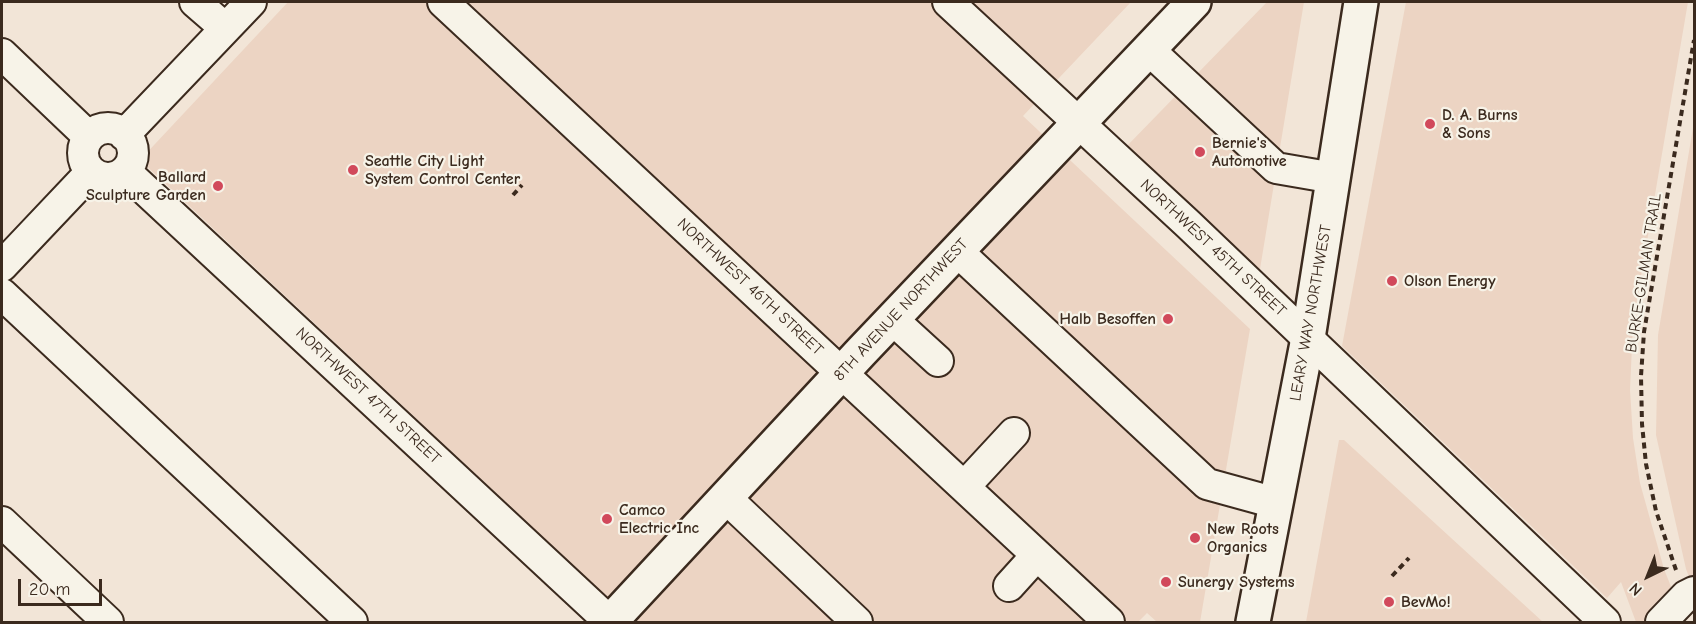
<!DOCTYPE html>
<html>
<head>
<meta charset="utf-8">
<style>
  body { margin:0 }
  #map { position:relative; width:1696px; height:624px; overflow:hidden; background:#f2e5d7; font-family:"Comic Neue",sans-serif }
  canvas { display:block }
  .frame { position:absolute; inset:0; border:3px solid #3b2a1e; pointer-events:none }
  .north { position:absolute; left:1618px; top:546px; width:60px; height:60px; -webkit-text-stroke:4px #f7f3e8; paint-order:stroke; rotate:223deg; font-size:16px; font-weight:700; line-height:24px; text-align:center; color:#3b2a1e }
  .north::after { content:''; display:block; margin:auto; width:21px; height:27px; background:#3b2a1e; clip-path:polygon(50% 0,100% 100%,50% 72%,0 100%) }
  .scale { position:absolute; left:18px; top:579px; width:84px; height:27px; box-sizing:border-box; border:3px solid #3b2a1e; border-top:0; padding-left:8px; font-size:18px; line-height:21px; white-space:nowrap; color:#3b2a1e; -webkit-text-stroke:4px #f7f3e8; paint-order:stroke }
</style>
</head>
<body>
<div id="map">
<canvas width="1696" height="624"></canvas>
<div class="frame"></div>
<div class="north">N</div>
<div class="scale">20 m</div>
</div>
<script>
const g = document.querySelector('canvas').getContext('2d');
g.lineJoin = 'round';
function fill(path, color) {
  g.fillStyle = color;
  g.fill(path, 'evenodd');
}
function toPath(rows) {
  const path = new Path2D();
  for (const r of rows) {
    if (r.length === 3) {
      path.moveTo(r[0] + r[2], r[1]);
      path.arc(r[0], r[1], r[2], 0, 2 * Math.PI);
      continue;
    }
    path.moveTo(r[0], r[1]);
    for (let i = 2; i < r.length; i += 2) path.lineTo(r[i], r[i + 1]);
  }
  return path;
}
function trace(path, color, width, dash) {
  g.strokeStyle = color;
  g.lineWidth = width;
  g.lineCap = dash ? 'butt' : 'round';
  g.setLineDash(dash || []);
  g.stroke(path);
}
function label(font, color, halo, rows, align = 'center') {
  g.font = font + ' "Comic Neue",sans-serif';
  g.lineWidth = 4.5;
  g.setLineDash([]);
  g.textBaseline = 'middle';
  g.strokeStyle = halo;
  g.fillStyle = color;
  for (const [text, x, y, turn = 0] of rows) {
    g.save();
    g.translate(x, y);
    g.rotate((+turn || 0) * Math.PI / 180);
    g.textAlign = isNaN(turn) ? turn : align;
    if (halo) g.strokeText(text, 0, 0);
    g.fillText(text, 0, 0);
    g.restore();
  }
}
const built = toPath([
  [288,2,1131,2,1023,116,1250,329,1200,622,1157,622,1147,613,1138,622,634,622,140,160],
  [1267,2,1304,2,1259,275,1124,149],
  [1406,2,1688,2,1633,323,1630,390,1633,438,1640,483,1664,569,1685,622,1636,622,1621,582,1607,598,1342,346],
  [1694,122,1694,590,1686,569,1656,435,1658,335],
  [1339,440,1344,440,1543,622,1306,622]
]);
const path = toPath([
  [513,195,522,185],
  [1676,570,1656,511,1646,464,1642,424,1641,376,1644,332,1694,40],
  [1392,576,1409,558]
]);
const minor = toPath([
  [195,2,225,28],
  [443,2,1109,622],
  [948,2,1188,224,1605,622],
  [1148,49,1276,168,1334,178],
  [2,54,89,137],
  [108,153,25],
  [124,135,251,2],
  [125,171,610,622],
  [957,251,1207,484,1276,503],
  [2,266,91,172],
  [2,294,352,622],
  [892,319,938,361],
  [964,487,1014,433],
  [726,498,857,622],
  [2,522,108,622],
  [1009,586,1037,555],
  [1661,622,1686,596,1694,592]
]);
const major = toPath([
  [610,622,861,352,1194,2],
  [1253,622,1308,338,1361,2]
]);
const markers = [
  [1430,124,6,"#d1495b"],
  [1200,152,6,"#d1495b"],
  [353,170,6,"#d1495b"],
  [218,186,6,"#d1495b"],
  [1392,281,6,"#d1495b"],
  [1168,319,6,"#d1495b"],
  [607,519,6,"#d1495b"],
  [1195,538,6,"#d1495b"],
  [1166,582,6,"#d1495b"],
  [1389,602,6,"#d1495b"]
];
const poiNames = [
  ["D. A. Burns",1442,115],
  ["& Sons",1442,133],
  ["Bernie's",1212,143],
  ["Automotive",1212,161],
  ["Seattle City Light",365,161],
  ["System Control Center",365,179],
  ["Ballard",206,177,"right"],
  ["Sculpture Garden",206,195,"right"],
  ["Olson Energy",1404,281],
  ["Halb Besoffen",1156,319,"right"],
  ["Camco",619,510],
  ["Electric Inc",619,528],
  ["New Roots",1207,529],
  ["Organics",1207,547],
  ["Sunergy Systems",1178,582],
  ["BevMo!",1401,602]
];
const streetNames = [
  ["NORTHWEST 45TH STREET",1213,248,43],
  ["BURKE-GILMAN TRAIL",1644,273,-81],
  ["NORTHWEST 46TH STREET",750,287,43],
  ["8TH AVENUE NORTHWEST",901,310,-47],
  ["LEARY WAY NORTHWEST",1311,313,-80],
  ["NORTHWEST 47TH STREET",368,396,43]
];
fill(built, '#ecd4c3');
trace(minor, '#3b2a1e', 34);
trace(major, '#3b2a1e', 38);
trace(path, '#3b2a1e', 4, [6, 4.5]);
trace(minor, '#f7f3e8', 30);
trace(major, '#f7f3e8', 33);
for (const [x, y, r, color] of markers) {
  const dot = new Path2D();
  dot.arc(x, y, r, 0, 2 * Math.PI);
  g.fillStyle = color;
  g.fill(dot);
  trace(dot, '#f7f3e8', 2);
}
label('bold 16px', '#3b2a1e', '#f7f3e8', poiNames, 'left');
label('16px', '#3b2a1e', '#f7f3e8', streetNames);
</script>
</body>
</html>
